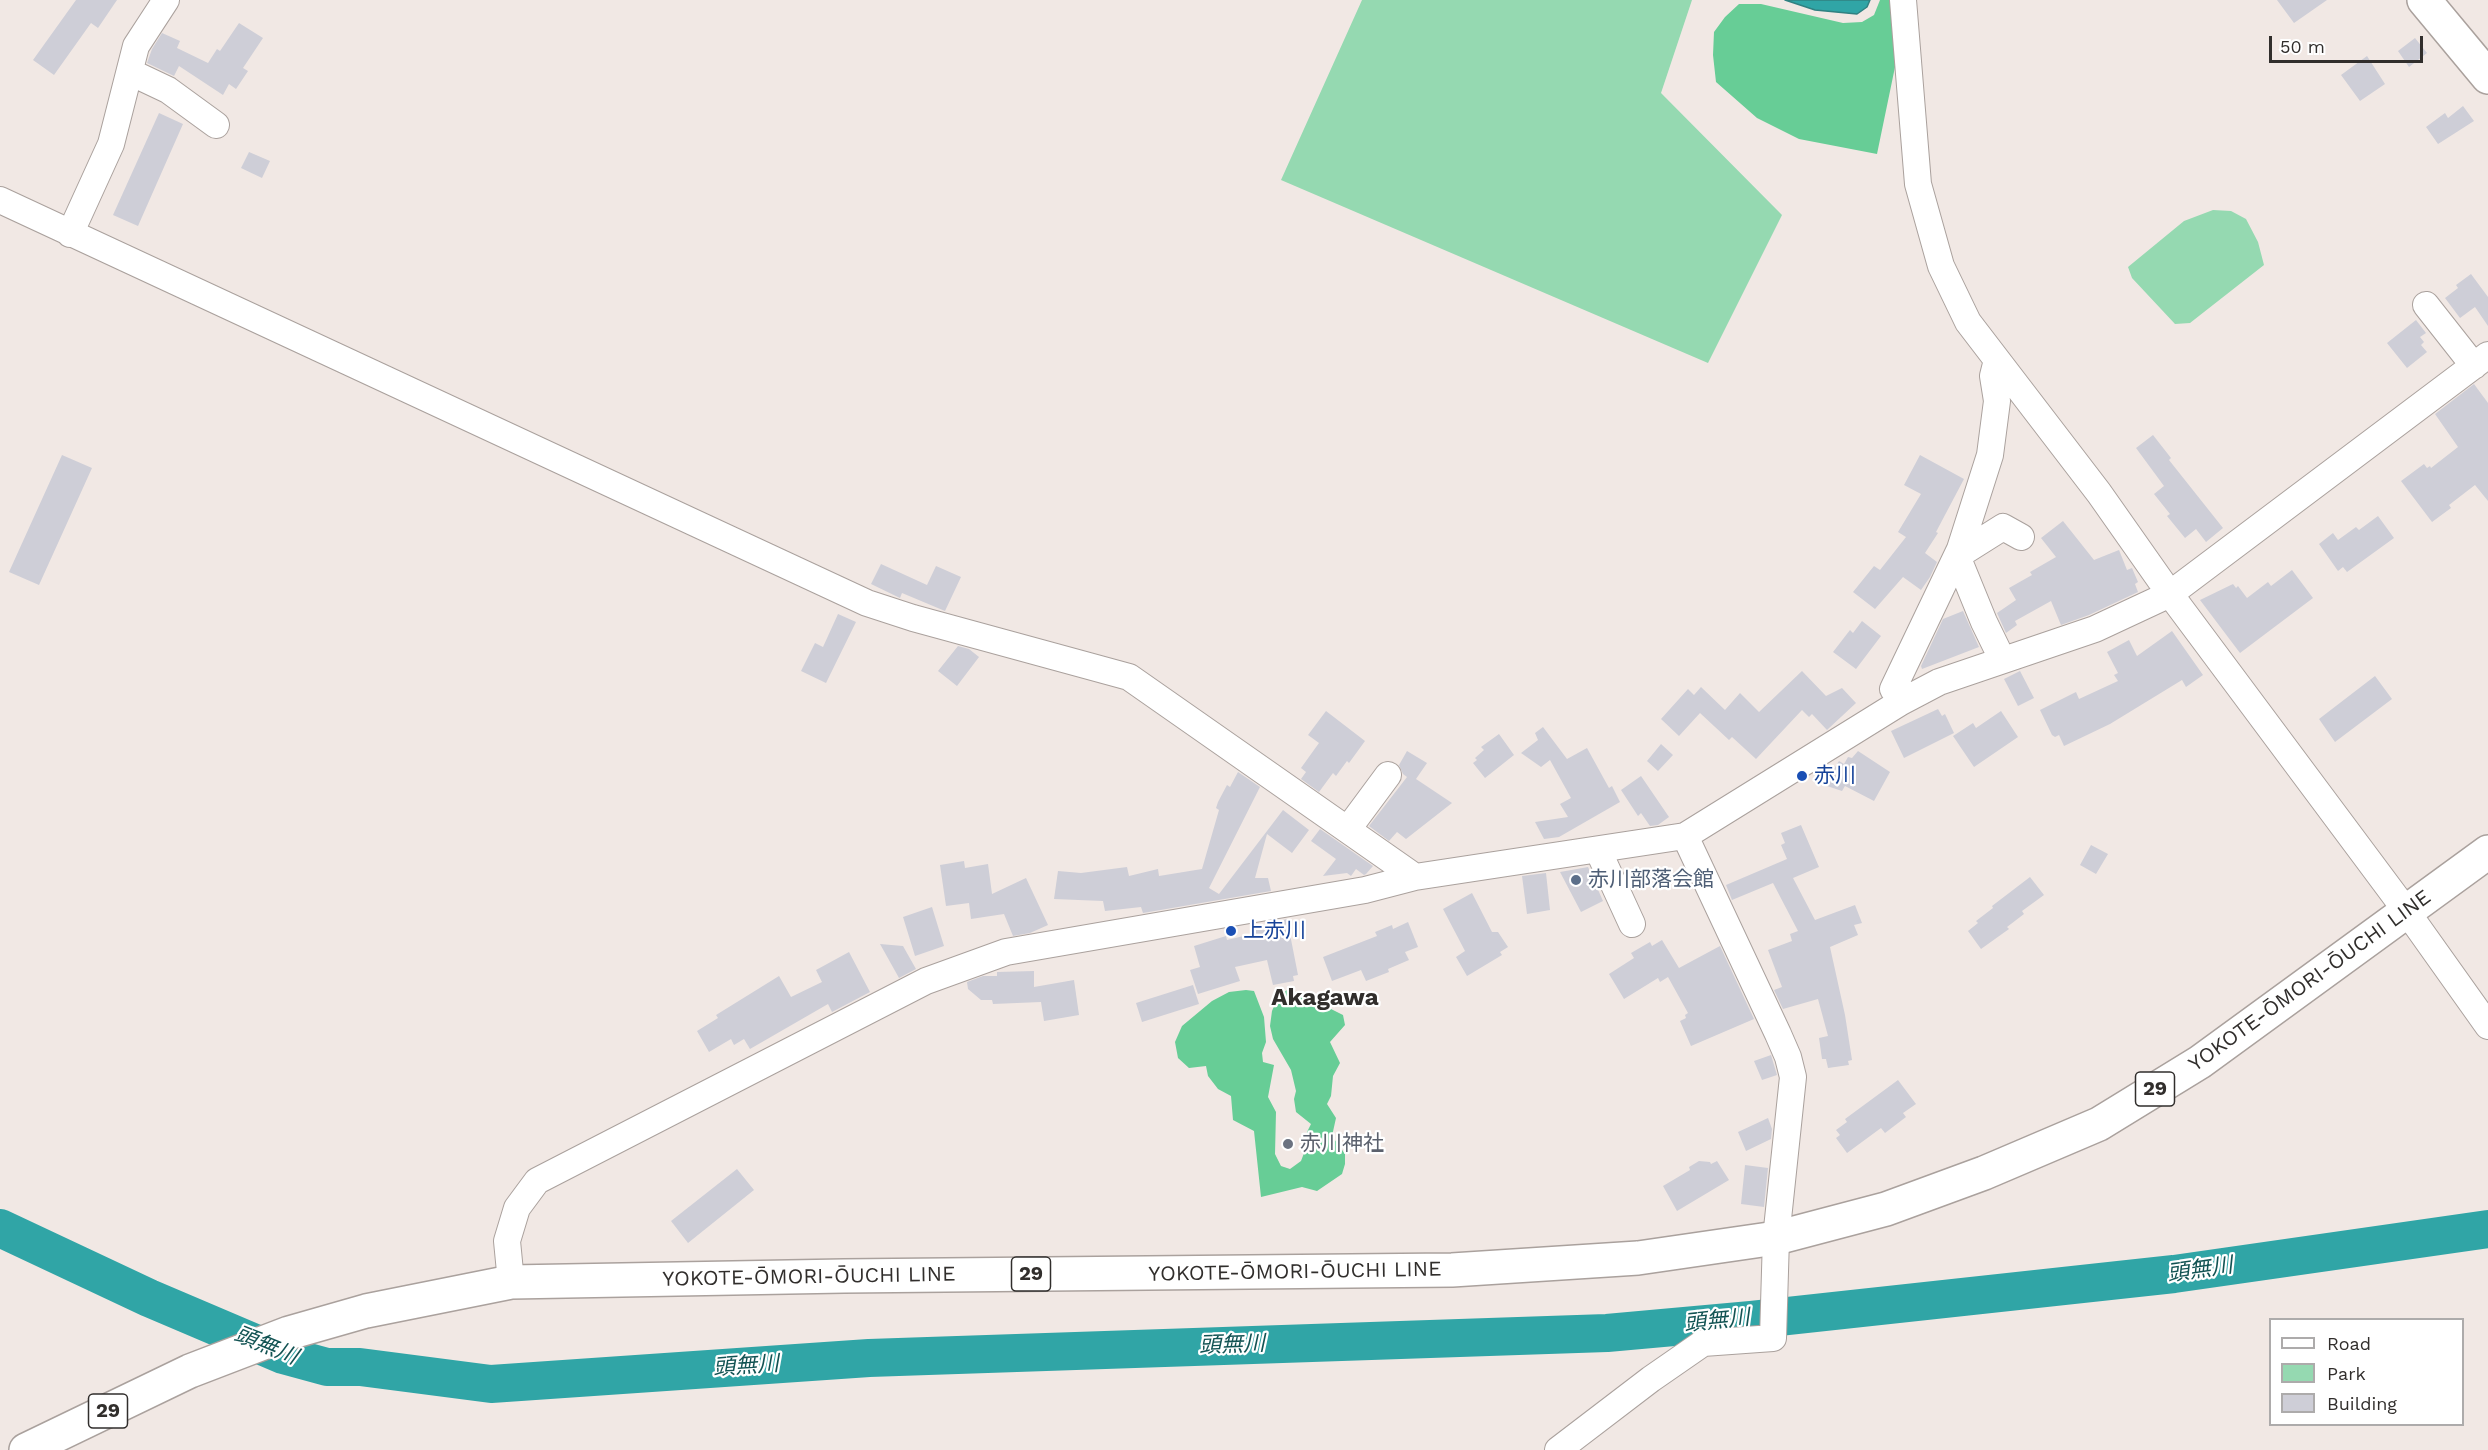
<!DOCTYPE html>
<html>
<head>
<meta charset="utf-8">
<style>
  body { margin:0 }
  #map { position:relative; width:2488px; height:1450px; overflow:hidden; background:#f1e8e4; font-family:"Work Sans",sans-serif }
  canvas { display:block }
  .legend { position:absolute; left:2269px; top:1318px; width:195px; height:108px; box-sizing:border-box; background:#fff; border:2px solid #adabab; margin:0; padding:8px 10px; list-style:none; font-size:18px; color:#312e2c }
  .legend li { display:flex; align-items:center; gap:12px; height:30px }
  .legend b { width:30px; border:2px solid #adabab }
  .scale { position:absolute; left:2269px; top:36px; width:154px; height:27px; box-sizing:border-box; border:3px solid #312e2c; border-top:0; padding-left:8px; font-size:18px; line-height:21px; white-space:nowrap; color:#312e2c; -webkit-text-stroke:4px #fff; paint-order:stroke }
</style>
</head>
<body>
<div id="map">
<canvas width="2488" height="1450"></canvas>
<ul class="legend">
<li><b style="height:8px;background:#fff"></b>Road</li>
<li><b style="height:16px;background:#95d9b1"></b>Park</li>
<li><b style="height:16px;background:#ceced7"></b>Building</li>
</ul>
<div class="scale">50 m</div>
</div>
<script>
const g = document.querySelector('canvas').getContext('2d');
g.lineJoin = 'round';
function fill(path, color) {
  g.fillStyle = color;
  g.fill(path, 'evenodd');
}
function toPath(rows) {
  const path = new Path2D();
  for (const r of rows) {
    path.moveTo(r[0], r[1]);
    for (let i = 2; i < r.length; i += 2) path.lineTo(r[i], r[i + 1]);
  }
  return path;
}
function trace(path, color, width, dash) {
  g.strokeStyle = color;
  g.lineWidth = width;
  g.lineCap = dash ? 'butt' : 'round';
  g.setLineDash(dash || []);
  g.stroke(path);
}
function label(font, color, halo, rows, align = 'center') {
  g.font = font + ' "Work Sans","Noto Sans JP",sans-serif';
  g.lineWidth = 4.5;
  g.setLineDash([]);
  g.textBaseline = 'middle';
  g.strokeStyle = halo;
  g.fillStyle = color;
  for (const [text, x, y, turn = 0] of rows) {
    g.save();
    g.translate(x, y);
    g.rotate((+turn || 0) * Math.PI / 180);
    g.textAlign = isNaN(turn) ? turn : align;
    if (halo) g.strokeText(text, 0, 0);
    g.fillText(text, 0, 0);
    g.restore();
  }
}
const green = toPath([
  [1362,0,1692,0,1661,93,1782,215,1708,363,1281,180],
  [2213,210,2231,211,2246,219,2258,242,2264,265,2190,323,2175,324,2132,278,2128,267,2184,221]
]);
const forest = toPath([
  [1880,0,1892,0,1895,67,1877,154,1799,139,1757,118,1716,82,1713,55,1714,32,1725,17,1739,4,1761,4,1843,23,1862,22,1874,15],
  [1246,990,1254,991,1264,1017,1266,1042,1262,1053,1263,1062,1274,1065,1268,1097,1276,1112,1275,1154,1281,1166,1290,1169,1301,1161,1306,1148,1307,1132,1311,1124,1296,1112,1294,1099,1296,1091,1291,1070,1273,1039,1270,1026,1272,1011,1278,997,1287,990,1318,997,1329,1008,1343,1015,1345,1025,1330,1042,1340,1063,1333,1076,1331,1096,1327,1104,1336,1118,1332,1136,1345,1154,1345,1164,1342,1174,1317,1191,1302,1187,1261,1197,1254,1131,1233,1120,1231,1096,1218,1089,1208,1076,1206,1066,1189,1068,1178,1058,1175,1042,1182,1026,1212,1001,1229,992]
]);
const water = toPath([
  [1785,0,1870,0,1867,7,1857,14,1815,10,1785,0]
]);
const river = toPath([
  [0,1228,149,1298,283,1355,327,1367,360,1367,491,1384,869,1358,1607,1333,1751,1320,2174,1274,2488,1229]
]);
const building = toPath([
  [76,0,117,0,98,28,91,23,54,75,33,60],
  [2277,0,2327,0,2294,23],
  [239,23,263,38,243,68,248,71,236,89,229,84,223,95,179,66,174,76,147,63,152,49,162,33,180,41,177,48,208,63,217,49,220,51],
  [2415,38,2427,53,2409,67,2398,51],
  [2367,56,2385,84,2360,101,2341,75],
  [2463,106,2474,121,2438,144,2426,127,2445,113,2448,118],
  [159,113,183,124,138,226,113,215],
  [249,152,270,161,262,178,241,168],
  [2471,274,2488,297,2488,326,2475,307,2460,318,2445,298,2458,288,2456,285],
  [2416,320,2426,333,2420,337,2424,342,2421,345,2427,352,2407,368,2387,343],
  [2474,384,2488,403,2488,501,2475,485,2449,505,2451,508,2432,522,2401,481,2424,464,2427,468,2430,466,2431,468,2458,447,2435,414],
  [2153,435,2171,458,2169,460,2223,528,2206,542,2196,529,2185,538,2167,516,2170,514,2154,494,2164,486,2136,448],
  [62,455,92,468,39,585,9,572],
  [1920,455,1964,479,1936,532,1938,533,1925,553,1937,562,1930,577,1921,590,1903,577,1875,609,1853,592,1874,566,1880,570,1906,537,1898,532,1921,494,1904,485],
  [2378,516,2394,538,2347,572,2343,567,2338,571,2319,544,2333,533,2338,540,2356,527,2359,530],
  [2063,521,2094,560,2119,550,2127,570,2132,568,2138,582,2135,584,2138,592,2089,615,2061,625,2051,601,2015,621,2017,625,2006,633,1997,613,2016,600,2009,588,2032,575,2030,572,2056,557,2041,538],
  [881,564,927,585,936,566,961,577,945,611,902,593,900,598,871,584],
  [2292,570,2313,598,2240,653,2200,600,2233,584,2236,588,2238,586,2247,598,2268,582,2271,586],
  [1963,611,1979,647,1922,669,1921,666,1943,619],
  [838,614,856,622,826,683,801,671,815,643,823,647],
  [1862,621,1881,636,1856,669,1833,652,1850,630,1853,633],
  [2172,631,2203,675,2186,687,2182,680,2110,724,2064,746,2059,735,2055,737,2052,735,2040,710,2076,692,2079,699,2118,681,2114,675,2118,673,2107,652,2129,640,2137,656],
  [958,646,969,649,979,657,957,686,938,671],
  [1802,671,1826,696,1842,688,1856,703,1827,730,1812,714,1809,717,1802,710,1756,759,1732,737,1729,740,1700,713,1679,736,1661,719,1688,689,1694,695,1701,687,1725,710,1740,693,1759,712],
  [2020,671,2034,698,2018,706,2004,679],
  [2375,676,2392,699,2335,742,2319,719],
  [1938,709,1942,716,1945,714,1954,733,1904,758,1891,731],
  [1326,711,1365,741,1349,763,1347,761,1336,776,1333,773,1319,792,1301,779,1306,772,1301,768,1319,743,1308,735],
  [2001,711,2018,737,1974,767,1953,736,1973,723,1976,728],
  [1543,727,1567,759,1587,748,1609,788,1612,786,1620,802,1559,837,1544,839,1535,822,1568,817,1560,804,1571,798,1550,760,1541,767,1521,753,1538,740,1535,733],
  [1499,734,1514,755,1485,778,1473,763,1477,760,1475,758,1484,750,1481,747],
  [1661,744,1673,755,1658,771,1647,761],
  [1407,751,1427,763,1416,779,1452,803,1406,839,1397,832,1389,841,1369,826,1407,777,1403,774,1399,765],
  [1858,751,1890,772,1874,801,1845,786,1842,791,1824,785,1839,761,1844,764,1848,757,1852,758],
  [1238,772,1260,787,1209,888,1219,894,1283,810,1309,830,1292,853,1267,834,1255,878,1268,878,1271,891,1143,913,1141,907,1105,911,1103,901,1054,899,1058,871,1081,873,1127,867,1129,876,1158,869,1159,876,1202,869,1219,810,1216,808,1218,802,1227,785,1230,787],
  [1641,776,1669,817,1658,825,1650,826,1641,813,1638,816,1621,790],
  [1801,825,1819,867,1793,878,1815,920,1855,905,1862,923,1854,925,1858,935,1830,947,1845,1015,1852,1060,1848,1061,1849,1065,1828,1068,1826,1059,1822,1059,1819,1038,1828,1036,1818,999,1783,1009,1774,990,1782,987,1768,950,1792,941,1790,934,1798,931,1773,883,1732,900,1726,885,1787,859,1781,845,1785,843,1781,833],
  [1320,829,1373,866,1366,874,1364,875,1356,869,1351,876,1347,873,1323,876,1336,859,1311,841],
  [2091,845,2108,854,2096,874,2080,865],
  [964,861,965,868,988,864,992,894,1026,878,1048,925,1030,933,1013,936,1004,914,971,919,969,903,946,906,940,865],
  [1588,867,1603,901,1581,912,1560,872],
  [1546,873,1550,910,1527,914,1522,876],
  [2030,877,2044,895,2022,911,2024,914,2007,927,2009,929,1981,949,1968,931,1978,923,1976,921,1993,908,1992,906],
  [1472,893,1492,932,1498,932,1508,947,1500,952,1502,955,1467,976,1456,957,1465,951,1443,909],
  [932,907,944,946,915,956,903,917],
  [1287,919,1298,975,1293,976,1294,981,1273,985,1267,960,1235,967,1240,981,1198,994,1190,970,1200,967,1194,946,1226,936,1227,940,1256,933,1255,927],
  [1408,922,1418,947,1405,952,1409,960,1388,969,1389,972,1366,981,1361,970,1332,981,1323,957,1377,936,1375,932,1392,925,1393,929],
  [1662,940,1679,968,1720,946,1754,1019,1691,1046,1680,1021,1686,1018,1685,1015,1688,1013,1668,977,1660,982,1658,978,1624,999,1609,974,1634,958,1631,953,1650,942,1652,946],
  [880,944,903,946,916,969,899,978],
  [849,952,870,992,832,1012,828,1004,750,1049,744,1039,734,1045,731,1039,709,1052,697,1031,718,1018,716,1015,779,976,791,997,822,982,816,970],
  [1034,971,1034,987,1074,980,1079,1015,1044,1021,1041,1002,993,1004,992,1000,981,1000,968,989,967,982,983,976,997,976,997,972],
  [1193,985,1199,1004,1142,1022,1136,1003],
  [1771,1055,1777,1075,1762,1080,1754,1061],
  [1898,1080,1916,1104,1903,1113,1906,1117,1885,1133,1881,1128,1847,1153,1836,1138,1840,1135,1836,1130,1847,1122,1845,1119],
  [1768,1118,1772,1129,1771,1139,1746,1151,1738,1132],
  [1699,1161,1710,1162,1711,1164,1717,1161,1729,1180,1677,1211,1663,1186,1690,1170,1689,1167],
  [1745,1165,1768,1168,1764,1207,1741,1204],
  [737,1169,754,1190,688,1243,671,1221]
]);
const minor = toPath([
  [1903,0,1918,184,1941,266,1968,322,2099,493,2170,594,2407,912,2488,1026],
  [130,72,168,90,216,125],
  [0,200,867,603,913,618,1129,677,1415,877],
  [70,234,111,144,136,46,166,0],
  [2426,305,2474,366],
  [2002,659,1984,622,1957,556,2003,527,2021,537],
  [1901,702,1893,689,1960,549,1990,455,1997,401,1993,376,1997,360],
  [1348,829,1388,775],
  [1598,850,1632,924],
  [511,1282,507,1241,517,1208,537,1181,926,981,1006,952,1365,890,1415,877,1685,836,1901,702,1939,682,2095,629,2170,594,2488,355],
  [1558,1450,1651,1379,1703,1343,1773,1338,1776,1238,1793,1077,1788,1057,1778,1034,1685,836]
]);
const major = toPath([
  [2424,0,2488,77],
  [26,1450,190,1371,289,1333,366,1311,511,1282,844,1276,1452,1270,1638,1258,1776,1238,1886,1209,1984,1173,2099,1124,2200,1062,2488,852]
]);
const markers = [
  [1802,776,6,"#1a4fb4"],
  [1576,880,6,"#5c6f8a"],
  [1231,931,6,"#1a4fb4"],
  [1288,1144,6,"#6b7280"]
];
const shields = [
  [2155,1089,39],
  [1031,1274,39],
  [108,1411,39]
];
const shieldNames = [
  ["29",2155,1089],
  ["29",1031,1274],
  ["29",108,1411]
];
const transitNames = [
  ["赤川",1814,776],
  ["上赤川",1243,931]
];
const serviceNames = [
  ["赤川部落会館",1588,880]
];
const streetNames = [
  ["YOKOTE-ŌMORI-ŌUCHI LINE",2310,981,-36],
  ["YOKOTE-ŌMORI-ŌUCHI LINE",1295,1272,-1],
  ["YOKOTE-ŌMORI-ŌUCHI LINE",809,1277,-1]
];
const worshipNames = [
  ["赤川神社",1300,1144]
];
const waterNames = [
  ["頭無川",2200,1270,-8],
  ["頭無川",1717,1321,-6],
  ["頭無川",1232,1345,-2],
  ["頭無川",266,1346,22],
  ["頭無川",746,1366,-4]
];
const quarterNames = [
  ["Akagawa",1325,998]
];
fill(green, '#95d9b1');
fill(forest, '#67cd96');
fill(water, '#30a5a6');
trace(water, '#308181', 1.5);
trace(river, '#30a5a6', 38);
fill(building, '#ceced7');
trace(minor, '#aaa19d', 28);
trace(major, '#aaa19d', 36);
trace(minor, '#fff', 26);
trace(major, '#fff', 33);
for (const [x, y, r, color] of markers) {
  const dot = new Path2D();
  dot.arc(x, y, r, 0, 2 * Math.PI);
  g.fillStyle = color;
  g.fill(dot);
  trace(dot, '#fff', 2);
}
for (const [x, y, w] of shields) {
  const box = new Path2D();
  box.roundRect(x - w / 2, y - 17, w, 34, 4.5);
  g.fillStyle = '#fff';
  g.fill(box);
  trace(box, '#312e2c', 1.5);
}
label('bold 20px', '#312e2c', null, shieldNames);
label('21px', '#164399', '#fff', transitNames, 'left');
label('21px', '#4e5e75', '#fff', serviceNames, 'left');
label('21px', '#312e2c', '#fff', streetNames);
label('21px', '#5b616d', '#fff', worshipNames, 'left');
label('italic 22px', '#125353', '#fff', waterNames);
label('bold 24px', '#312e2c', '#fff', quarterNames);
</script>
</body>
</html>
